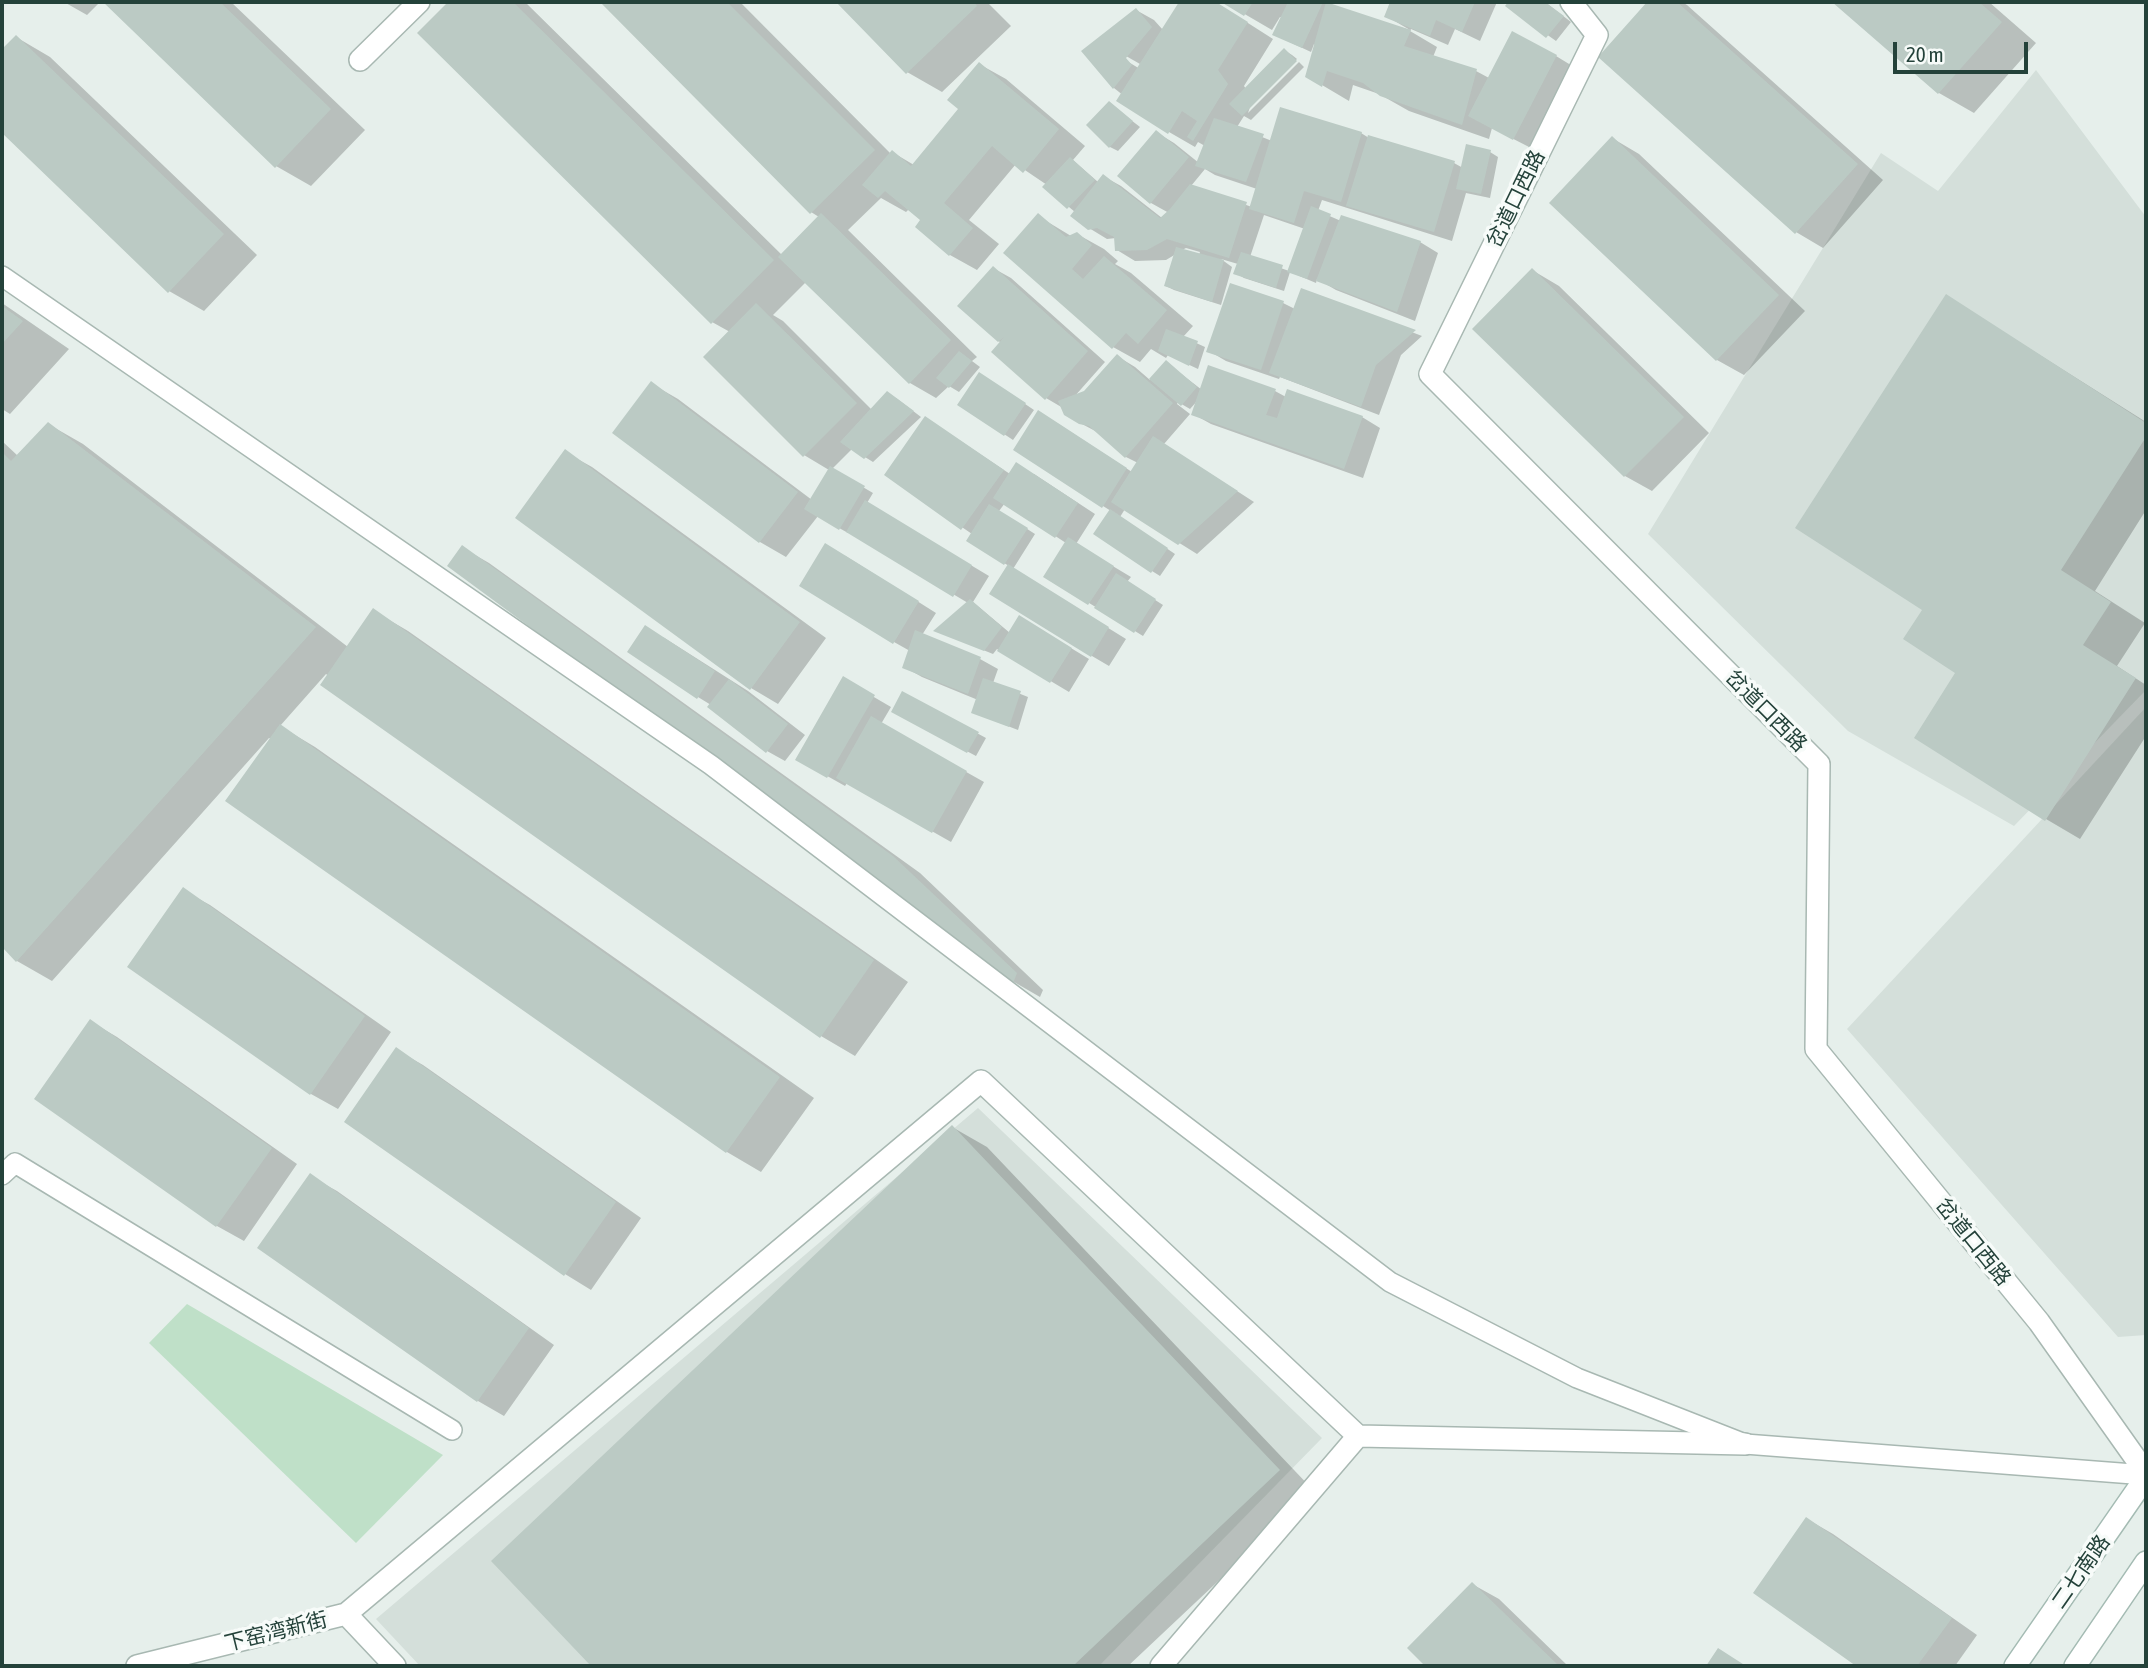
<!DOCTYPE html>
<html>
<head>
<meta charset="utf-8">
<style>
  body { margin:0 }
  #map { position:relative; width:2148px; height:1668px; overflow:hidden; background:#e6efeb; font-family:"Asap Condensed",sans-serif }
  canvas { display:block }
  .frame { position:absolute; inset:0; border:4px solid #24423a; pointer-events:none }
  .scale { position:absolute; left:1893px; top:42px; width:135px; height:32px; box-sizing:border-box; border:4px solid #24423a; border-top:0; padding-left:9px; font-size:21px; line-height:24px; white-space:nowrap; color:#24423a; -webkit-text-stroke:5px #f7fbf9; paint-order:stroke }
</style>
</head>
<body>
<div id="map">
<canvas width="2148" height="1668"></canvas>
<div class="frame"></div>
<div class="scale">20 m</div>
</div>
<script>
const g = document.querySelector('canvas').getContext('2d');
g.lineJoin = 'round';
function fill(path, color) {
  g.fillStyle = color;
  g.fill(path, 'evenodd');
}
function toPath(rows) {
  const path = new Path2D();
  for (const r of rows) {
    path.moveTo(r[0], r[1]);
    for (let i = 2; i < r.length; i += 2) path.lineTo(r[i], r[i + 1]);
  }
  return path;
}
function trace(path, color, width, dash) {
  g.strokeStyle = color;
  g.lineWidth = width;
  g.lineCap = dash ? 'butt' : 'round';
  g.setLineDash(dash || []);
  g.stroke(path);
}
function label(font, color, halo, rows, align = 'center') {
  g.font = font + ' "Asap Condensed","Noto Sans SC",sans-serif';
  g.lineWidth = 7;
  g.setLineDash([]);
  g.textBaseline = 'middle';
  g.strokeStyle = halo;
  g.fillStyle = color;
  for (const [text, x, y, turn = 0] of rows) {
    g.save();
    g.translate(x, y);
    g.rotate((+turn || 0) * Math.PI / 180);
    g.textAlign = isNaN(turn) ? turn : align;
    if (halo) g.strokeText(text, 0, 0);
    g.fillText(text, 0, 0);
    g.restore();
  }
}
const built = toPath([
  [2036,70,2146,217,2146,690,2014,826,1848,731,1648,534,1881,153,1938,191],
  [2146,707,2146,1335,2118,1337,1847,1029],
  [978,1108,1322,1438,1099,1666,420,1666,376,1619]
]);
const green = toPath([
  [187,1304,443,1455,356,1543,149,1343]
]);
const shadow = toPath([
  [64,2,100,2,87,15],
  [106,2,231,2,365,130,311,186,276,166],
  [450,2,525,2,782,255,819,217,811,212,602,2,740,2,891,154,892,152,914,165,961,109,979,64,1006,79,1085,146,1073,160,1098,182,1103,176,1121,186,1162,218,1169,213,1151,203,1119,176,1156,132,1174,143,1199,163,1205,146,1198,142,1195,147,1169,132,1114,88,1084,51,1136,10,1154,20,1163,30,1181,2,1215,2,1273,39,1244,86,1246,89,1284,50,1292,55,1297,59,1251,104,1248,113,1299,62,1304,67,1251,120,1244,116,1237,127,1272,141,1361,133,1369,138,1454,163,1463,168,1490,152,1498,157,1490,198,1466,193,1452,241,1322,200,1318,211,1341,221,1420,242,1438,253,1415,321,1336,290,1317,279,1316,283,1290,272,1284,291,1244,278,1236,273,1238,264,1221,259,1232,267,1221,305,1174,290,1166,286,1176,254,1166,260,1135,261,1117,250,1116,238,1107,239,1089,228,1075,212,1045,187,1047,185,1016,164,969,220,999,244,977,270,950,255,917,226,922,220,909,209,906,212,881,198,848,230,977,357,972,361,980,367,959,392,949,386,936,398,910,383,806,282,773,315,783,321,872,410,896,398,921,417,873,462,852,449,832,469,873,493,867,503,989,576,973,602,1010,633,1038,628,1089,659,1069,692,997,649,993,654,936,631,968,603,849,532,848,533,818,516,786,557,760,542,615,433,652,384,678,399,812,500,829,470,804,455,730,332,712,322,419,33],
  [1119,52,1140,64,1140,69,1117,55],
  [1205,169,1215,175,1257,189,1252,207,1191,186],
  [1264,215,1305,229,1289,271,1250,257],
  [1186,248,1200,252,1199,255,1182,250],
  [839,2,987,2,1011,26,942,92,907,72],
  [1224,2,1333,2,1331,6,1410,30,1386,16,1392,2,1497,2,1480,41,1455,29,1448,45,1411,29,1410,31,1437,47,1433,57,1476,71,1489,78,1556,56,1574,67,1531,148,1492,128,1489,139,1409,111,1379,94,1353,85,1349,101,1322,85,1316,45,1314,44,1311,52,1283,39,1282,18,1280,17,1272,30],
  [1510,2,1545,2,1571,22,1556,41,1507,6],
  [1650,2,1682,2,1687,5,1883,180,1823,248,1796,232,1600,57],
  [1835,2,1989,2,2036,43,1974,113,1939,93],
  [16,37,50,57,257,255,204,311,169,291,2,131,2,51],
  [1109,103,1140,127,1118,151,1110,147],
  [1612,138,1639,154,1805,311,1744,375,1717,360,1551,203],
  [1038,216,1071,236,1077,234,1104,249,1118,261,1115,264,1131,273,1193,326,1183,337,1205,347,1198,369,1168,355,1166,358,1151,349,1140,362,1113,347],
  [993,268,1011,278,1105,362,1074,397,1085,392,1117,356,1135,367,1150,380,1166,362,1202,390,1275,391,1286,397,1362,417,1380,428,1363,478,1211,424,1193,414,1198,400,1190,409,1178,402,1177,404,1190,414,1164,444,1254,502,1197,554,1125,509,1120,517,1175,554,1160,576,1152,571,1111,511,1103,506,1057,423,1132,472,1138,463,1126,457,1101,434,1080,423,1063,408,1046,398,1001,343,959,305],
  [1532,270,1559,286,1709,433,1652,491,1625,476,1474,329],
  [1302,290,1422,336,1401,355,1379,415,1280,377,1279,379,1226,361,1209,351,1283,303,1295,309],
  [1946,296,2146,422,2146,510,2095,591,2145,623,2117,666,2146,685,2146,736,2080,839,2046,819,1957,673,1924,609],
  [2,303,69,349,10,414,2,409],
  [988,379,1034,410,1013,440,959,404],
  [926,418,1010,474,1034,474,1095,514,1076,544,1131,577,1127,582,1163,605,1143,636,1045,576,1066,543,1005,503,999,511,1035,534,1013,569,1126,639,1109,666,1092,656,1009,566,968,541,972,534,886,475],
  [48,424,83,444,348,647,374,611,408,631,908,982,855,1056,821,1036,326,674,280,726,315,747,814,1098,761,1172,727,1152,227,801,271,739,269,738,52,981,17,961,2,945,2,441,18,456],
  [565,452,592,467,826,638,778,704,751,688,517,517],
  [463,548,489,563,920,873,1043,990,1040,997,1014,982,450,566],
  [844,555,936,613,922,635,980,659,998,669,993,683,1028,697,1018,730,974,713,978,700,922,677,904,667,910,651,894,642],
  [663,637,748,691,805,735,785,761,767,751,711,705,698,697],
  [843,679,891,707,881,724,984,782,951,842,847,783,845,786,797,759],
  [903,693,986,738,976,756,893,712],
  [183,890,210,905,391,1032,338,1109,311,1094,130,966],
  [90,1021,117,1037,297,1164,244,1241,217,1226,36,1098],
  [397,1050,423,1065,641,1218,591,1290,565,1274],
  [952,1127,987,1147,1314,1491,1128,1666,593,1666,494,1561],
  [310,1176,337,1191,554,1345,504,1416,478,1401],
  [1807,1519,1833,1534,1977,1635,1955,1666,1859,1666,1755,1593],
  [1472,1584,1499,1599,1568,1666,1428,1666,1409,1648]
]);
const building = toPath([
  [103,2,220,2,331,109,275,168],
  [448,2,513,2,774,260,711,324,417,33],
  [600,2,727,2,875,150,810,214],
  [836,2,974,2,977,6,906,74],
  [1179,2,1216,2,1248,22,1218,70,1228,84,1193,141,1187,137,1197,121,1182,111,1168,134,1116,101],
  [1221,2,1253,2,1244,16],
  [1288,2,1323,2,1302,48,1272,35],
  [1326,2,1411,30,1404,46,1477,69,1462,125,1380,96,1363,83,1327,71,1322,87,1305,77],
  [1390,2,1475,2,1462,32,1436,20,1430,36,1384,17],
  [1508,2,1545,2,1564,16,1546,38,1505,6],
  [1647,2,1677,2,1858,164,1795,234,1598,57],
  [1832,2,1979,2,2002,22,1938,94],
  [1136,8,1152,27,1126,58,1132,65,1113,89,1081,51],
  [1512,31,1557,55,1513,140,1468,116],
  [16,35,224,234,168,293,2,133,2,49],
  [1284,48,1297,61,1242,116,1229,104],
  [979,62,1059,129,1023,173,992,146,944,203,973,228,949,256,915,227,920,220,885,191,878,198,862,185,892,150,911,166,958,109,947,100],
  [1109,101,1133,121,1109,148,1086,125],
  [1280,107,1362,132,1341,202,1304,191,1294,223,1249,209],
  [1214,118,1264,134,1246,182,1195,166],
  [1156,130,1189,157,1150,204,1117,176],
  [1368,135,1455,161,1434,232,1346,206],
  [1612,136,1779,295,1716,361,1549,203],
  [1466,144,1491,150,1481,194,1456,189],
  [1070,157,1095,180,1067,209,1042,187],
  [1103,174,1160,218,1170,209,1190,184,1247,202,1229,258,1167,239,1147,250,1115,251,1114,237,1097,228,1088,230,1070,216],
  [1311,206,1331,214,1307,279,1287,272],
  [821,213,951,340,909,384,778,257],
  [1038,213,1066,237,1077,232,1092,245,1072,269,1083,279,1104,256,1167,310,1138,344,1126,333,1112,349,1003,253],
  [1341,215,1421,241,1397,312,1316,281],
  [1176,247,1224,260,1212,302,1164,286],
  [1241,252,1283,265,1276,288,1233,274],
  [993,266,1088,351,1045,400,991,352,1004,337,998,342,957,306],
  [1532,268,1684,417,1624,477,1472,329],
  [1230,283,1284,301,1261,370,1206,352],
  [1301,288,1416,330,1376,365,1361,407,1269,373],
  [1946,294,2146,423,2146,437,2061,570,2111,602,2083,645,2136,678,2045,821,1914,738,1955,673,1903,639,1922,610,1795,528],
  [756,303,857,403,803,457,703,357],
  [2,306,23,321,2,344],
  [1166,329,1198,341,1189,366,1158,351],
  [959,351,972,361,949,388,936,378],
  [1117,354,1173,403,1125,458,1089,426,1079,424,1064,415,1058,401,1084,391],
  [1166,360,1197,387,1181,406,1149,379],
  [1208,365,1276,389,1266,415,1277,418,1287,389,1363,416,1344,469,1191,415],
  [979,372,1026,403,1004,436,957,405],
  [651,381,798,492,759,543,612,433],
  [887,391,914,411,864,459,840,442],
  [1038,410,1127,468,1102,508,1013,450],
  [925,416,1004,470,961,530,884,475],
  [48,422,316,627,16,962,2,947,2,452,11,461],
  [1153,436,1238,491,1178,545,1111,502],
  [565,449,800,622,750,690,515,518],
  [1016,462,1078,503,1055,538,993,498],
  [830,466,865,486,839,530,804,509],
  [865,500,972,565,953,597,846,532],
  [989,504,1028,528,1004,565,966,541],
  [1110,509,1168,548,1151,573,1093,534],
  [1068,537,1114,566,1088,605,1043,577],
  [825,543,919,601,893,644,799,586],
  [462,545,893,856,1017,973,1013,983,447,566],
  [1008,564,1109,627,1091,657,989,594],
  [1116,573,1156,599,1134,633,1094,608],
  [970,599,1002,627,984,651,933,631],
  [373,608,874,960,820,1038,320,685],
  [1019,615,1072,648,1050,683,997,651],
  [645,625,715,671,697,699,627,652],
  [915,630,981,657,968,694,902,668],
  [843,676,875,695,827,778,795,760],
  [983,678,1021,691,1009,727,971,713],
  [729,679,788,724,766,753,707,707],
  [902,691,979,732,967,753,891,712],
  [871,716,967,771,932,833,836,778],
  [280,724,780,1077,726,1153,225,801],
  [183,887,365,1016,310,1095,127,967],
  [90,1019,272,1148,216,1227,34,1099],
  [396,1047,616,1202,564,1276,344,1122],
  [952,1125,1280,1470,1073,1666,591,1666,491,1561],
  [310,1173,529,1328,477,1402,257,1248],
  [1806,1517,1952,1618,1917,1666,1856,1666,1753,1593],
  [1472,1582,1559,1666,1425,1666,1407,1648],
  [1718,1648,1746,1666,1706,1666]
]);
const service = toPath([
  [2,276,711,765,1390,1282,1577,1378,1745,1444,2146,1475],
  [2,1175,15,1163,452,1430]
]);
const minor = toPath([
  [360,60,419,2],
  [346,1614,981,1081,1358,1436,1745,1444],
  [137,1666,346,1614,395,1666],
  [1161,1666,1358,1436]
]);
const tertiary = toPath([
  [1571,2,1597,35,1430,374,1819,764,1816,1049,2039,1322,2146,1473]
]);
const secondary = toPath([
  [2015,1666,2146,1477],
  [2075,1666,2146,1562]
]);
const streetNames = [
  ["岔道口西路",1516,199,-64],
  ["岔道口西路",1766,711,45],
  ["岔道口西路",1973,1242,51],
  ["二七南路",2081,1572,-55],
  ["下窑湾新街",276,1632,-14]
];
fill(built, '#d4dfda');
fill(green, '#bfe0c8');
fill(shadow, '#0003');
fill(building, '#bbcac4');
trace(service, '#a8b8b2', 22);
trace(minor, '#a8b8b2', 24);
trace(tertiary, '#a8b8b2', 24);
trace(secondary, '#a4bbb3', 24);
trace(service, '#fff', 19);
trace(minor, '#fff', 21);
trace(tertiary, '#fff', 21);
trace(secondary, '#fff', 21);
label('21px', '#24423a', '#f7fbf9', streetNames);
</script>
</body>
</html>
